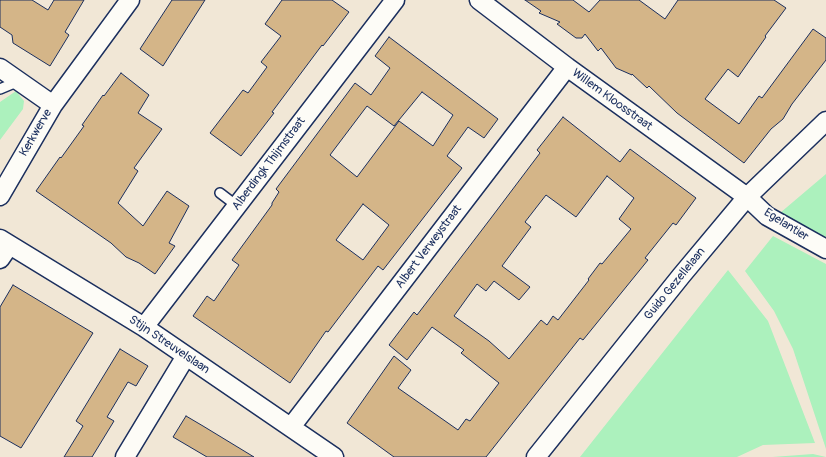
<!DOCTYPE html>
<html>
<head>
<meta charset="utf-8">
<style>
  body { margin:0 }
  canvas { display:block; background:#f1e7d6 }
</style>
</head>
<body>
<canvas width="826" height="457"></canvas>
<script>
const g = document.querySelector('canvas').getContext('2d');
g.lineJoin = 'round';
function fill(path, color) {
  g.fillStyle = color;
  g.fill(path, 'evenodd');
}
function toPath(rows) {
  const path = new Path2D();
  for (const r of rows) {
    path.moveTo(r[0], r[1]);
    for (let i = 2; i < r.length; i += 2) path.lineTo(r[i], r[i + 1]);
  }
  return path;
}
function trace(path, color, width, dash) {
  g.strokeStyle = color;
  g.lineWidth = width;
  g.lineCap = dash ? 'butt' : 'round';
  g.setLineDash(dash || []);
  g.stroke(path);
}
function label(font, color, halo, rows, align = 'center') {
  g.font = font + ' Pangolin,sans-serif';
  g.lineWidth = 3.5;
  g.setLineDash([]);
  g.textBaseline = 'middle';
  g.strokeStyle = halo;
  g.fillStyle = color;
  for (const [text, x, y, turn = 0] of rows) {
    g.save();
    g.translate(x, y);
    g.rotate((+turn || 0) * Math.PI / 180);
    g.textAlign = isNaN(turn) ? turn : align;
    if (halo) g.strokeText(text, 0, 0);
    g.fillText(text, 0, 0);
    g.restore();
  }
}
const green = toPath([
  [16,91,24,101,23,109,0,140,0,102],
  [826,174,826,242,780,213],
  [773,236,826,264,826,449,793,349,774,311,745,271],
  [728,270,768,321,815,443,763,445,737,457,580,457],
  [813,454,826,457,772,457]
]);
const building = toPath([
  [0,0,32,0,48,10,54,0,84,0,65,32,69,35,50,66,13,43,12,35,0,27,0,0],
  [172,0,205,0,163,66,140,49,172,0],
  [282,0,332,0,349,12,323,46,322,45,272,112,274,113,241,156,210,133,243,90,248,93,267,67,261,62,281,36,265,24,282,0],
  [525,0,573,0,589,12,600,0,639,0,665,19,678,0,774,0,786,8,765,36,766,37,738,77,728,69,705,99,739,124,759,96,762,98,813,29,826,38,826,60,792,104,783,119,771,129,744,163,677,113,649,86,647,88,632,74,632,75,616,68,601,48,598,51,585,34,582,38,576,38,557,24,560,22,539,13,541,11,525,0],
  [389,37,498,119,484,138,468,127,447,156,462,168,383,270,378,266,328,332,326,331,290,383,193,316,207,296,214,301,239,265,232,260,272,205,272,203,279,192,276,189,355,83,371,95,390,68,375,56,389,37],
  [422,92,453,115,433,146,399,121,357,177,330,155,367,106,394,126,422,92],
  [363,204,389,225,363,260,336,240,363,204],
  [121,73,149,95,138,113,162,129,134,168,138,171,118,203,143,226,167,191,189,206,169,243,175,246,155,274,139,263,126,257,111,243,36,191,60,157,61,158,84,126,82,125,103,95,104,96,121,73],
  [563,117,620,162,630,149,696,198,676,225,673,223,645,258,648,260,583,340,580,338,486,457,394,457,347,423,394,356,411,370,398,388,458,430,466,419,470,421,499,383,461,353,464,350,432,327,407,360,389,345,414,312,417,315,491,218,540,153,537,150,563,117],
  [607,176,634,198,619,219,631,229,602,264,600,263,588,279,589,280,558,320,553,316,547,325,541,320,509,359,489,341,454,316,477,284,486,291,494,281,519,300,530,287,502,266,531,227,525,222,546,195,576,217,607,176],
  [13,285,93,333,21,448,0,436,0,307,13,285],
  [120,349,148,366,136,386,128,382,107,417,114,421,92,457,64,457,83,426,76,421,120,349],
  [186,416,203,426,254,457,207,457,173,437,186,416]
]);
const lane = toPath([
  [0,89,19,81],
  [220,193,237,206]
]);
const street = toPath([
  [479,0,567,67,747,197,767,216,826,249],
  [0,68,53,105,0,196],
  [53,105,130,0],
  [0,239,144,327,334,457],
  [0,259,9,246],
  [144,327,395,0],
  [291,427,567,67],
  [125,457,186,356],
  [536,457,681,276,747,197,826,121]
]);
const streetNames = [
  ["Willem Kloosstraat",612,100,36],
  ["Kerkwerve",36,133,-60],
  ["Alberdingk Thijmstraat",269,164,-53],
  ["Egelantier",786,225,32],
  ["Albert Verweystraat",429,247,-53],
  ["Guido Gezellelaan",675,284,-51],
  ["Stijn Streuvelslaan",169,345,34]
];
fill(green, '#acf1bd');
fill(building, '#d4b588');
trace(building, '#1b2f5e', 1);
trace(lane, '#1b2f5e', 12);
trace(street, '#1b2f5e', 21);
trace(lane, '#fdfcf7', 9);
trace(street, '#fdfcf7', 18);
label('12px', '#1b2f5e', '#fdfcf7', streetNames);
</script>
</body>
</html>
